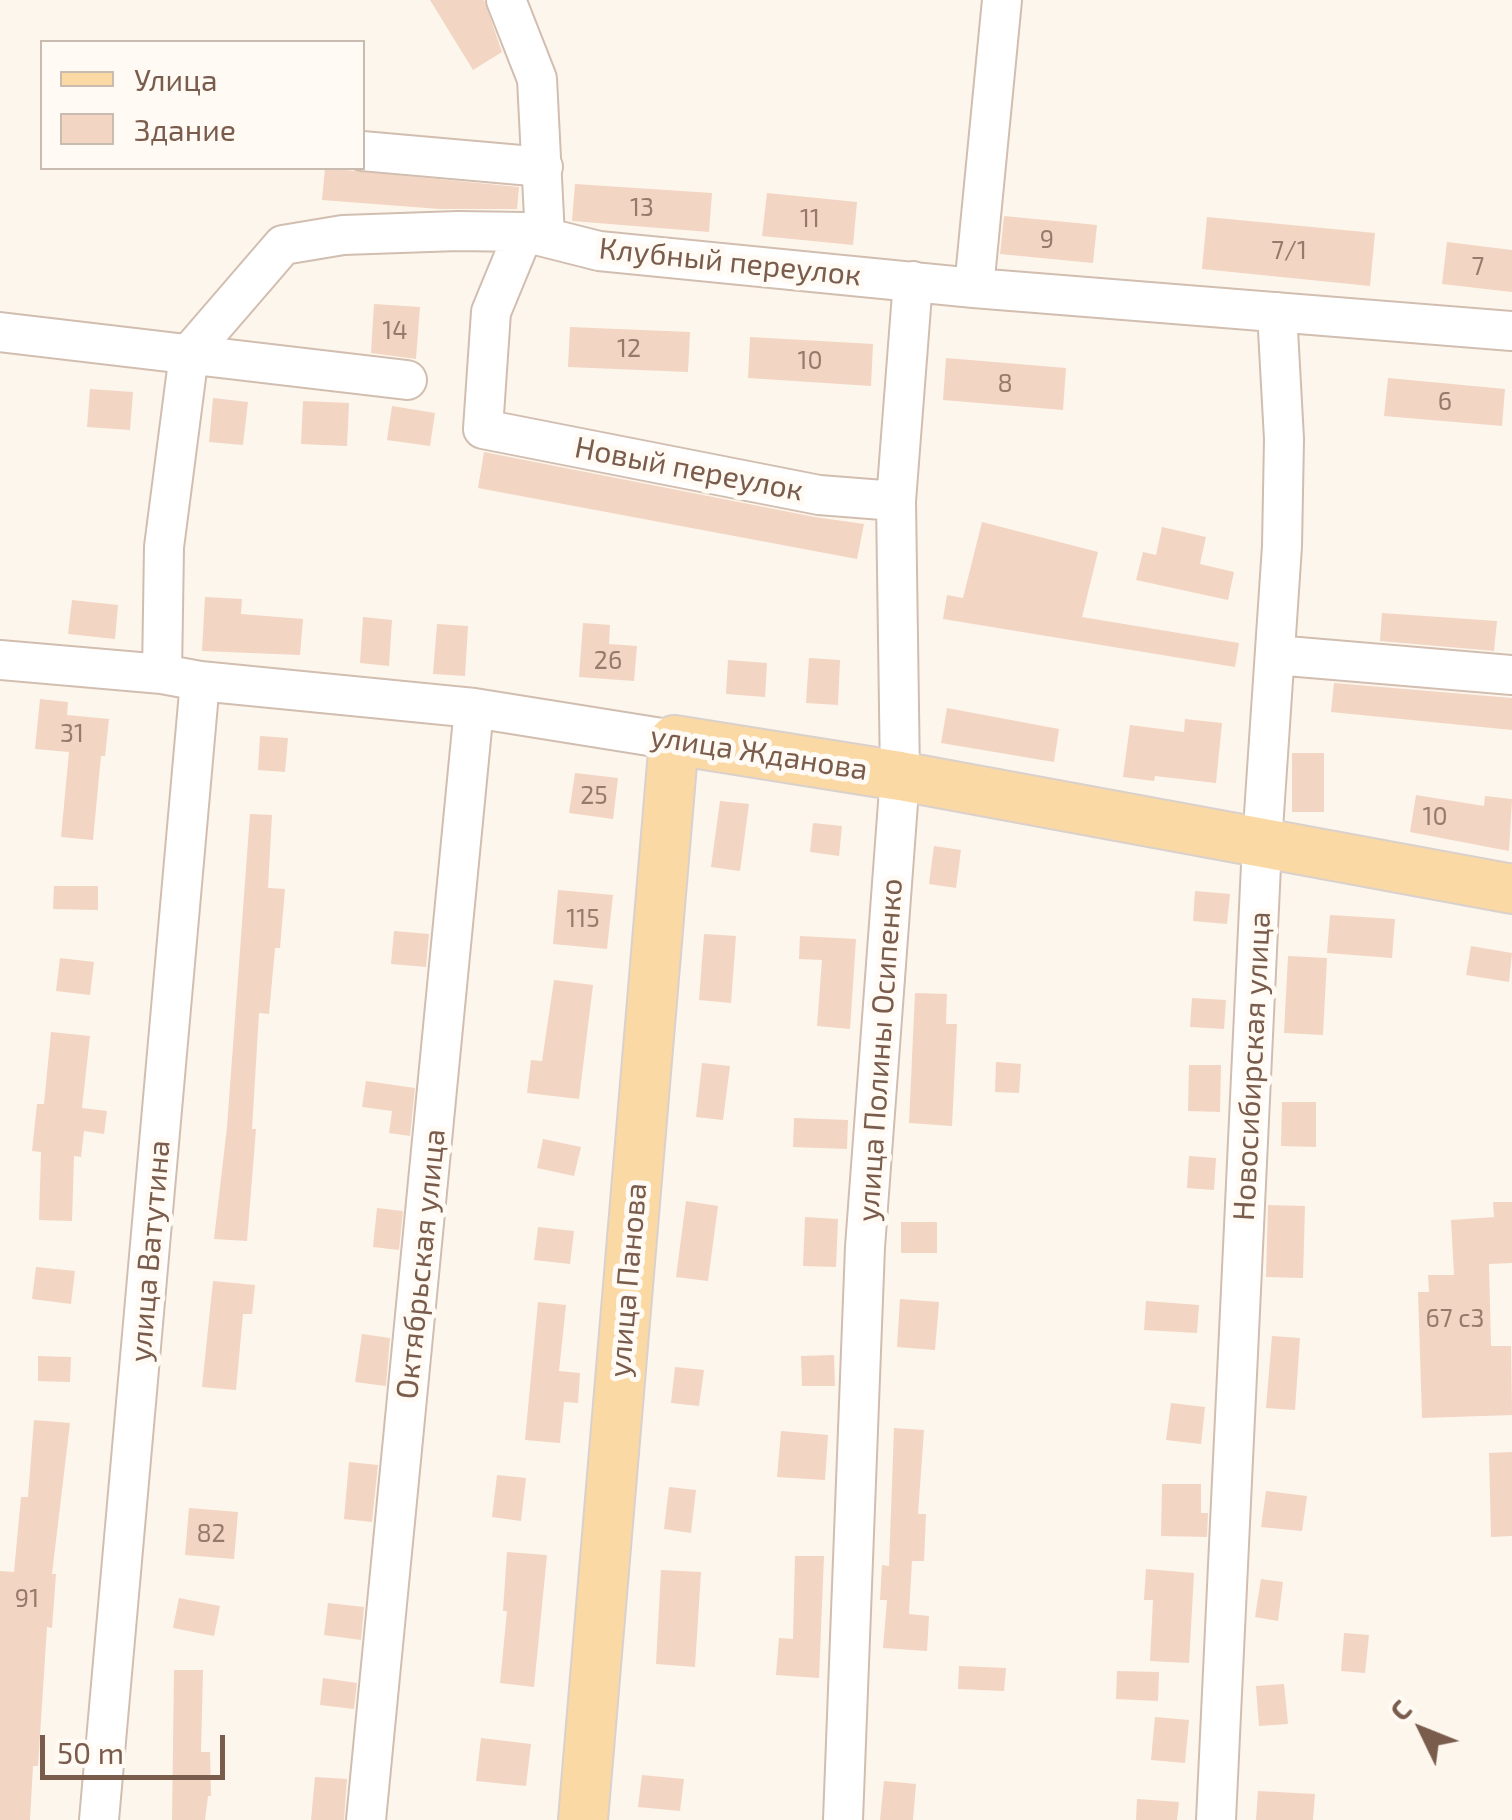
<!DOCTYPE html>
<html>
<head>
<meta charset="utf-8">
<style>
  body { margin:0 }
  #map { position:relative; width:1512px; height:1820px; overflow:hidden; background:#fdf6ec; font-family:"Exo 2",sans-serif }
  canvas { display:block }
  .legend { position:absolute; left:40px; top:40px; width:325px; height:130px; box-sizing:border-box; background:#fffaf3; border:2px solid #cabbb1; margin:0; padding:12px 18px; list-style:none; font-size:30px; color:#7a5c4d }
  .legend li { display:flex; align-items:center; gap:20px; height:50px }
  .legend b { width:50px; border:2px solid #cabbb1 }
  .north { position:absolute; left:1372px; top:1680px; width:100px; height:100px; -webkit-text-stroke:8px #fffaf3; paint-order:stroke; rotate:313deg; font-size:28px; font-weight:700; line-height:40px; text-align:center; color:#7a5c4d }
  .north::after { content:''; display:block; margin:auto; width:35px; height:45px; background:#7a5c4d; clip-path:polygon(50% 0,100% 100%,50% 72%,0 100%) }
  .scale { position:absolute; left:40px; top:1735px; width:185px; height:45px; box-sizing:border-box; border:5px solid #7a5c4d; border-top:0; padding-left:12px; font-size:30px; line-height:35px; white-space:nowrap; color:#7a5c4d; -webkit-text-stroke:8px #fffaf3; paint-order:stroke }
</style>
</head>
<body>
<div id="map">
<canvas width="1512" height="1820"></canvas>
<ul class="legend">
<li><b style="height:12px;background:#fbd9a5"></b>Улица</li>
<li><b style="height:28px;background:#f3d5c3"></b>Здание</li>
</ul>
<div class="north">С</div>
<div class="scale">50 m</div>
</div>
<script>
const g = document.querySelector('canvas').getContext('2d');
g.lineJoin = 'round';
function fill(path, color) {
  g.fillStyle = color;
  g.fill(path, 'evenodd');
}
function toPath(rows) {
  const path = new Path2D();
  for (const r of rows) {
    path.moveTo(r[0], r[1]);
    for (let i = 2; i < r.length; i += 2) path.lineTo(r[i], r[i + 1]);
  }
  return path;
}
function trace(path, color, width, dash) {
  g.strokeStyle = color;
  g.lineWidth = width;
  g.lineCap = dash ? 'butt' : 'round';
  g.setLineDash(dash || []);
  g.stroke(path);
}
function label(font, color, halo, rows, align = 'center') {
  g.font = font + ' "Exo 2",sans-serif';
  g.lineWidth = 10;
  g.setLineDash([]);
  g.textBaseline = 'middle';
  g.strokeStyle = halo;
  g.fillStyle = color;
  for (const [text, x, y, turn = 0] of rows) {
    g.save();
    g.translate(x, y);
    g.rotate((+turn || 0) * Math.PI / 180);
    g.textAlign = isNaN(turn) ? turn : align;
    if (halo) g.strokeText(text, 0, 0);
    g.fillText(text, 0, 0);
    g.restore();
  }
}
const building = toPath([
  [430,0,484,0,502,52,473,70],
  [325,168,519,187,517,209,440,209,322,200],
  [575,184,712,193,709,232,572,221],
  [767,193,857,202,853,245,762,236],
  [1004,216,1097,225,1093,263,1000,254],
  [1207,217,1375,233,1370,286,1202,269],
  [1447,242,1512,250,1512,292,1442,284],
  [374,304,420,307,416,359,371,353],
  [570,327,690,332,688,372,568,367],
  [750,337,873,344,871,386,748,378],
  [946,358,1066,368,1063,410,943,400],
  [1388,378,1505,389,1502,426,1384,416],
  [90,389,133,392,130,430,87,427],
  [213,398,248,402,243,445,209,442],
  [303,401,349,403,347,446,301,444],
  [392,406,435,413,430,446,387,440],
  [484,452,815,517,864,524,857,559,478,488],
  [982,522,1098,552,1082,617,1239,643,1235,667,943,619,947,595,963,598],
  [1162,527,1206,537,1200,564,1234,572,1228,600,1136,580,1143,552,1156,555],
  [205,597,242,599,241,614,303,619,300,655,202,651],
  [72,600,118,605,115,639,68,634],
  [1382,613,1497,621,1494,651,1380,641],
  [363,617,392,620,389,666,360,663],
  [583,623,610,625,609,644,637,646,634,681,579,677],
  [437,624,468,626,465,676,433,674],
  [809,658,840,660,838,705,806,703],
  [728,660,767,663,765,697,726,694],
  [1334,683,1512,698,1512,730,1331,712],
  [40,699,68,702,67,715,109,719,105,756,101,756,93,840,61,837,69,752,35,749],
  [947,708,1059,729,1054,762,941,743],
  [1185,719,1222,723,1216,783,1155,776,1154,781,1123,777,1130,725,1184,732],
  [260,736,288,738,285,772,258,770],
  [1292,753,1324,753,1324,812,1292,812],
  [575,773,618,778,613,819,569,813],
  [1416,795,1484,806,1485,796,1512,799,1509,851,1410,832],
  [720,801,749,804,740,871,711,867],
  [250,814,272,815,268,888,285,889,280,948,275,948,269,1014,259,1013,252,1129,256,1129,247,1241,214,1239,227,1127],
  [813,823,842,826,839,856,810,852],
  [934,846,961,850,956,888,929,884],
  [54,886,98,886,98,910,53,909],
  [558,890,613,895,607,949,553,944],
  [1195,891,1230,894,1227,924,1193,921],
  [1330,915,1395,919,1392,958,1327,953],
  [394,931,429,934,426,967,391,964],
  [704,934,736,936,731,1003,699,1000],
  [800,936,856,939,850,1029,817,1026,822,960,799,959],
  [1471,946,1512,953,1509,982,1466,975],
  [1288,956,1327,958,1323,1035,1284,1033],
  [60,958,94,962,90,995,56,991],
  [554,980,593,985,579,1099,527,1093,531,1060,542,1061],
  [915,993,947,994,946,1024,957,1024,952,1126,909,1123],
  [1192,998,1226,1000,1224,1029,1190,1027],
  [51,1032,90,1036,82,1108,107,1111,104,1134,84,1131,81,1157,74,1156,72,1221,39,1220,41,1152,32,1151,37,1104,44,1104],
  [996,1062,1021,1064,1019,1093,995,1092],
  [702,1063,730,1066,723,1120,696,1117],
  [1189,1065,1221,1065,1220,1112,1188,1111],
  [366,1081,415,1088,410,1136,389,1133,392,1111,362,1107],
  [1282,1102,1316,1102,1316,1147,1281,1146],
  [794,1118,848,1120,847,1149,793,1147],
  [543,1139,581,1147,574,1176,537,1168],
  [1189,1156,1216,1158,1214,1190,1187,1188],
  [686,1201,718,1206,708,1281,676,1277],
  [1493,1202,1512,1202,1512,1263,1489,1264,1491,1346,1511,1346,1512,1415,1422,1418,1418,1292,1429,1292,1428,1275,1454,1275,1451,1220,1494,1217],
  [1268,1205,1305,1206,1303,1278,1266,1277],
  [377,1208,403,1211,399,1250,373,1247],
  [805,1217,838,1219,836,1267,803,1266],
  [901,1222,937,1222,937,1253,901,1253],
  [538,1227,574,1231,570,1264,534,1260],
  [36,1267,75,1271,71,1304,32,1299],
  [213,1281,255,1285,252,1314,243,1314,236,1390,202,1387],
  [900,1299,939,1302,935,1350,897,1347],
  [1146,1301,1199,1305,1197,1333,1144,1330],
  [538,1302,566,1305,559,1371,580,1373,578,1403,564,1402,560,1443,525,1440],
  [362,1334,390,1338,386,1386,355,1382],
  [1272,1336,1300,1338,1295,1410,1266,1408],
  [834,1355,835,1386,802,1386,801,1356],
  [38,1356,71,1357,70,1382,38,1381],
  [675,1367,704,1370,699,1406,671,1403],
  [1171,1403,1205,1407,1201,1444,1166,1440],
  [34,1420,70,1423,52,1574,56,1574,52,1628,47,1627,38,1766,33,1766,30,1820,0,1820,0,1571,14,1572,21,1497,28,1497],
  [894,1428,924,1430,918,1514,926,1514,924,1561,912,1561,909,1614,929,1616,927,1651,883,1648,887,1600,880,1600,882,1565,889,1566],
  [781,1431,828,1435,825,1480,777,1477],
  [1512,1452,1512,1536,1491,1537,1489,1453],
  [349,1462,378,1465,372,1522,344,1519],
  [497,1475,526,1478,521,1521,492,1517],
  [1162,1484,1201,1484,1201,1513,1208,1513,1207,1537,1161,1536],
  [669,1487,696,1490,691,1533,664,1529],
  [1266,1491,1307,1496,1302,1531,1261,1527],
  [189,1508,238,1512,234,1559,185,1555],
  [507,1552,547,1555,534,1687,500,1683,507,1611,503,1611],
  [795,1556,824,1556,819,1678,776,1675,779,1638,793,1639],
  [1146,1569,1194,1573,1189,1663,1150,1661,1153,1600,1144,1600],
  [661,1570,701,1572,695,1667,656,1664],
  [1261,1579,1283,1582,1278,1621,1255,1617],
  [179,1598,220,1606,214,1636,173,1628],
  [328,1603,364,1607,361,1640,324,1635],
  [1344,1633,1369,1635,1365,1673,1341,1671],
  [959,1666,1006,1668,1004,1691,958,1689],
  [174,1670,203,1670,201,1752,210,1752,211,1796,208,1796,205,1820,172,1820],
  [1117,1671,1159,1672,1158,1701,1116,1699],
  [323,1678,357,1683,354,1709,320,1705],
  [1284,1684,1288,1724,1259,1726,1256,1686],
  [1155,1717,1189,1720,1185,1763,1151,1760],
  [481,1738,531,1744,526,1786,476,1781],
  [642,1775,684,1779,680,1811,638,1807],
  [315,1777,347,1779,344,1820,311,1820],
  [884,1781,916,1784,913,1820,880,1820],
  [1258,1791,1315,1794,1313,1820,1256,1820],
  [1137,1799,1179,1802,1177,1820,1136,1820]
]);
const minor = toPath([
  [506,0,537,79,545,237],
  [362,151,543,167],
  [524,232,491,312,483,429,819,495,896,501],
  [974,288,1002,0],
  [0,332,407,380],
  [189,354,283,245,343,235,458,231,524,232,599,251,974,288,1512,331],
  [1275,655,1512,675],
  [0,660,162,674,200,681,474,708,674,740],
  [162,674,164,547,189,354],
  [99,1820,200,681],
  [366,1820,474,708],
  [843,1820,865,1247,900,776,896,501,913,281],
  [1216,1820,1262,844,1282,546,1284,439,1277,312]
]);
const major = toPath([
  [583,1820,674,740,900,776,1512,889]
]);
const numberNames = [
  ["13",642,208],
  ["11",810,219],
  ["9",1047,240],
  ["7/1",1289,251],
  ["7",1478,267],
  ["14",395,331],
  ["12",629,349],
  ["10",810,361],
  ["8",1005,384],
  ["6",1445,402],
  ["26",608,661],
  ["31",72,734],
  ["25",594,796],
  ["10",1435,817],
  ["115",583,919],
  ["67 с3",1455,1319],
  ["82",211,1534],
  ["91",27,1599]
];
const streetNames = [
  ["Клубный переулок",730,262,6],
  ["Новый переулок",689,469,11],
  ["улица Жданова",759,753,9],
  ["улица Полины Осипенко",880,1050,-86],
  ["Новосибирская улица",1252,1066,-87],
  ["улица Ватутина",150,1251,-85],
  ["Октябрьская улица",421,1264,-84],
  ["улица Панова",628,1280,-85]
];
fill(building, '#f3d5c3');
trace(minor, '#d1beb0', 42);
trace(major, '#dad1cd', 52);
trace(minor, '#fff', 38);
trace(major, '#fbd9a5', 48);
label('25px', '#987a6a', null, numberNames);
label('30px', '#7a5c4d', '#fffaf3', streetNames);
</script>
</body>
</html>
